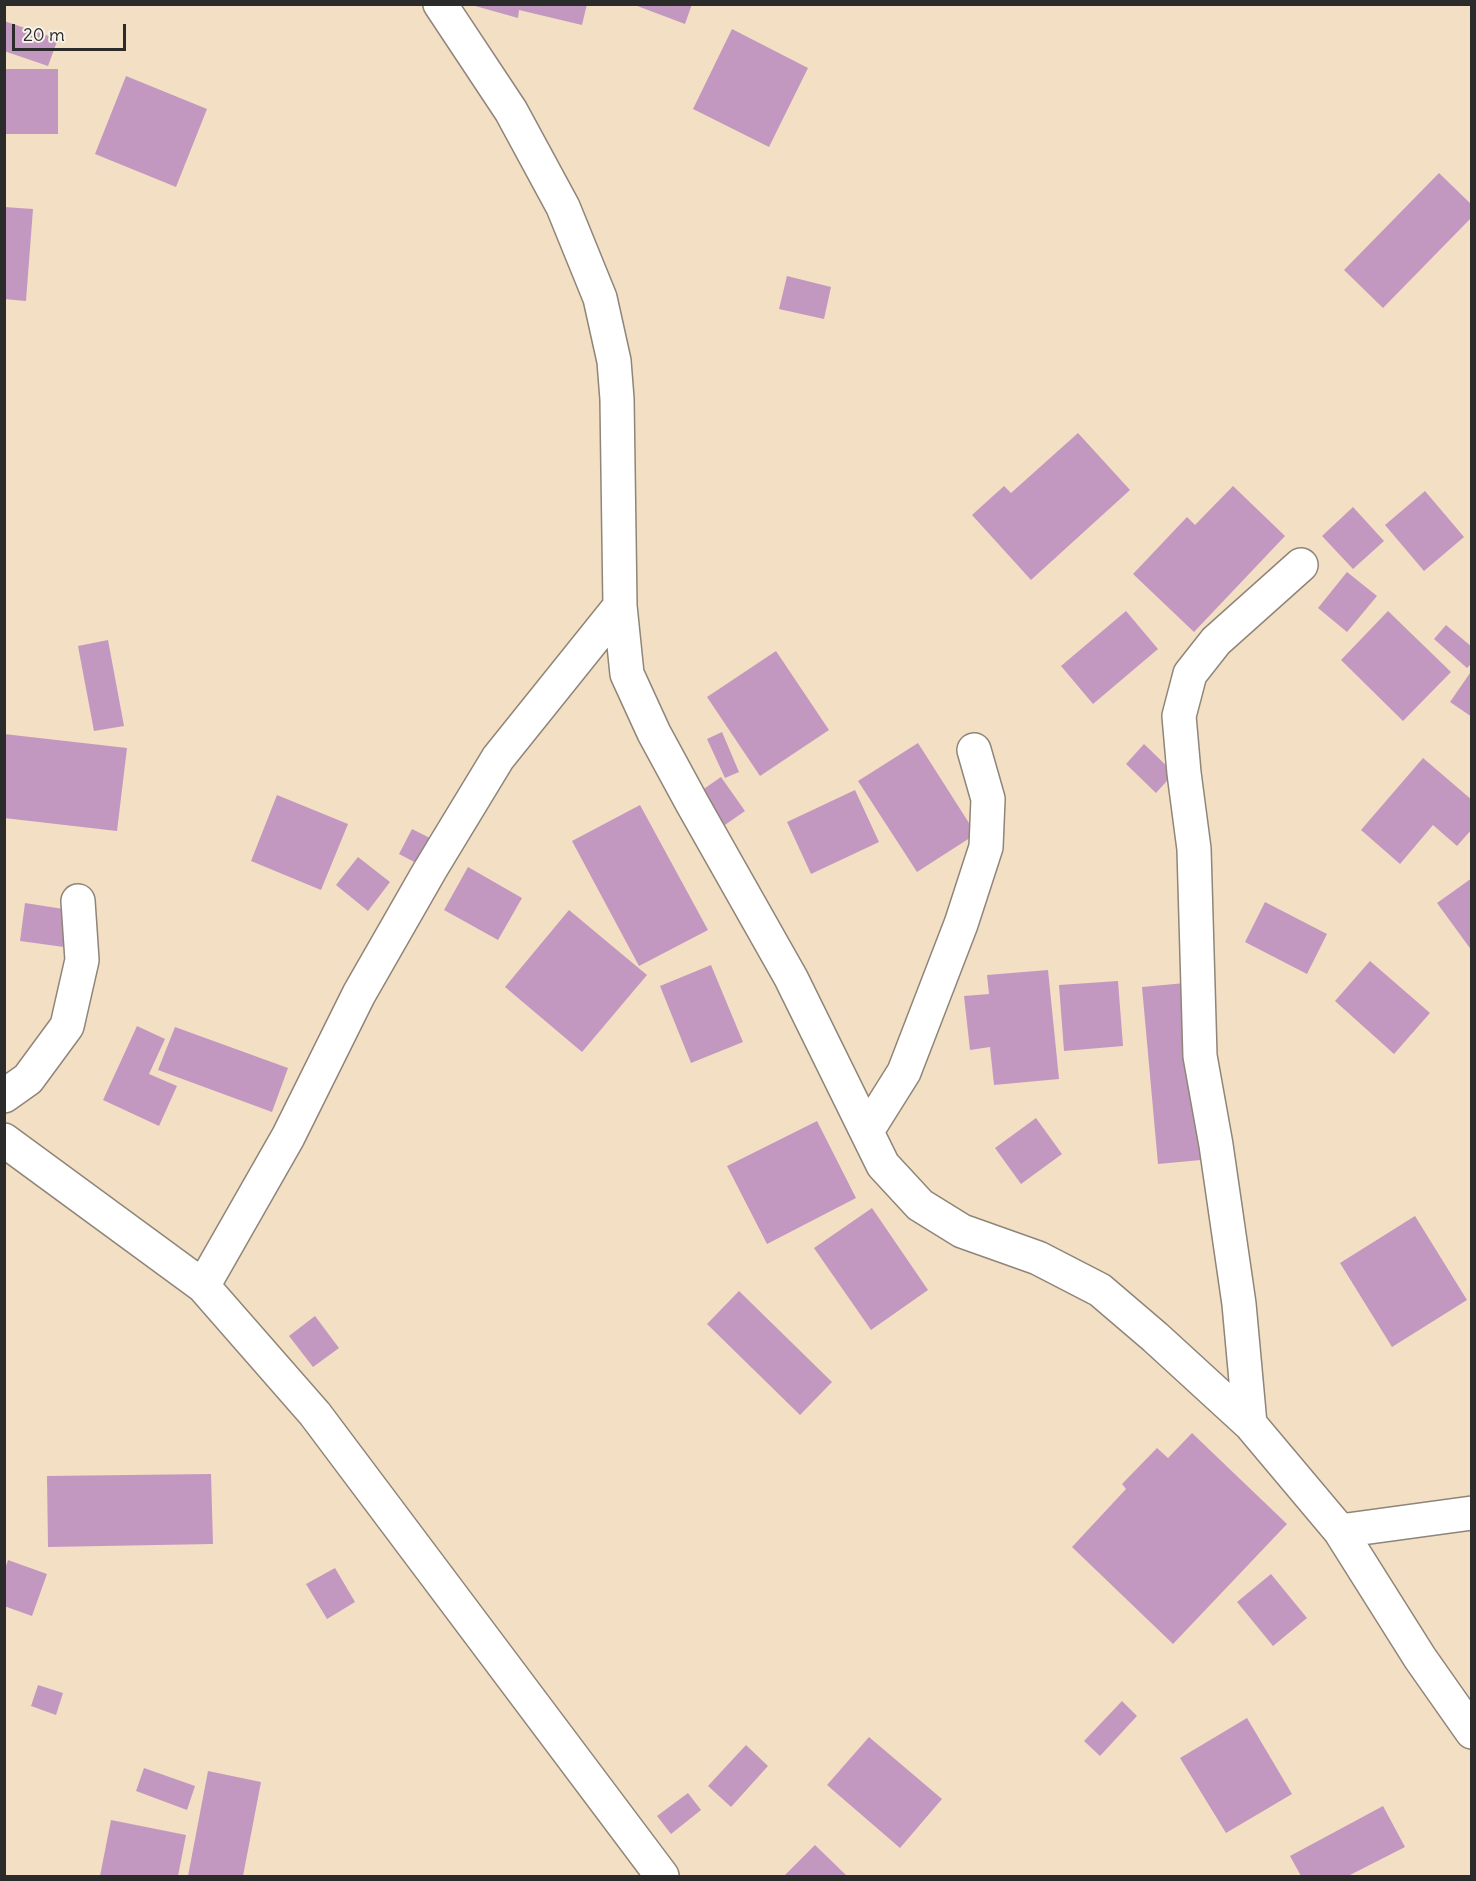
<!DOCTYPE html>
<html>
<head>
<meta charset="utf-8">
<style>
  body { margin:0 }
  #map { position:relative; width:1476px; height:1881px; overflow:hidden; background:#f3dfc4; font-family:Delius,sans-serif }
  canvas { display:block }
  .frame { position:absolute; inset:0; border:6px solid #2b2b2b; pointer-events:none }
  .scale { position:absolute; left:12px; top:24px; width:114px; height:27px; box-sizing:border-box; border:3px solid #2b2b2b; border-top:0; padding-left:8px; font-size:18px; line-height:21px; white-space:nowrap; color:#2b2b2b; -webkit-text-stroke:4px #f7f3e8; paint-order:stroke }
</style>
</head>
<body>
<div id="map">
<canvas width="1476" height="1881"></canvas>
<div class="frame"></div>
<div class="scale">20 m</div>
</div>
<script>
const g = document.querySelector('canvas').getContext('2d');
g.lineJoin = 'round';
function fill(path, color) {
  g.fillStyle = color;
  g.fill(path, 'evenodd');
}
function toPath(rows) {
  const path = new Path2D();
  for (const r of rows) {
    path.moveTo(r[0], r[1]);
    for (let i = 2; i < r.length; i += 2) path.lineTo(r[i], r[i + 1]);
  }
  return path;
}
function trace(path, color, width, dash) {
  g.strokeStyle = color;
  g.lineWidth = width;
  g.lineCap = dash ? 'butt' : 'round';
  g.setLineDash(dash || []);
  g.stroke(path);
}
const building = toPath([
  [468,4,587,4,582,25,519,10,518,18],
  [632,4,692,4,685,24],
  [4,21,58,39,48,66,4,51],
  [732,29,808,68,769,147,693,109],
  [4,69,58,69,58,134,4,134],
  [126,76,207,109,176,187,95,154],
  [1439,173,1472,205,1472,217,1383,308,1344,270],
  [4,207,33,209,26,301,4,299],
  [787,276,831,287,824,319,779,309],
  [1078,433,1130,490,1031,580,972,515,1004,486,1011,493],
  [1233,486,1285,536,1194,632,1133,574,1187,517,1195,525],
  [1425,491,1464,537,1424,571,1385,525],
  [1353,507,1384,541,1353,569,1322,536],
  [1347,572,1377,596,1347,632,1318,608],
  [1126,611,1158,649,1093,704,1061,666],
  [1388,611,1451,672,1403,721,1341,660],
  [1446,625,1472,647,1472,663,1467,668,1434,639],
  [108,640,124,726,94,731,78,646],
  [776,651,829,730,760,776,707,697],
  [1470,673,1472,674,1472,717,1450,702],
  [722,732,739,772,725,778,707,739],
  [4,734,127,748,117,831,4,818],
  [918,743,976,834,917,872,858,781],
  [1144,744,1174,773,1156,793,1126,764],
  [1423,758,1472,800,1472,829,1457,846,1433,825,1400,864,1361,830],
  [721,777,745,811,722,827,698,793],
  [855,790,879,842,811,874,787,822],
  [277,795,348,824,321,890,251,861],
  [640,805,708,930,639,966,572,841],
  [412,829,436,841,422,866,399,854],
  [358,857,390,882,368,911,336,885],
  [468,867,522,898,498,940,444,910],
  [1472,878,1472,951,1437,903],
  [1265,902,1327,934,1307,974,1245,942],
  [25,903,76,911,71,948,20,941],
  [569,910,647,975,582,1052,505,987],
  [1370,961,1430,1013,1394,1054,1335,1001],
  [711,965,743,1042,691,1063,660,986],
  [1048,970,1059,1079,994,1085,990,1047,970,1050,964,996,989,994,987,975],
  [1118,981,1123,1046,1064,1051,1059,985],
  [1185,983,1201,1160,1158,1164,1142,987],
  [137,1026,165,1039,149,1074,177,1086,159,1126,103,1100],
  [175,1027,288,1068,272,1112,158,1070],
  [1036,1118,1062,1154,1021,1184,995,1148],
  [817,1121,856,1198,767,1244,727,1166],
  [872,1208,928,1290,871,1330,814,1248],
  [1415,1216,1467,1300,1392,1347,1340,1263],
  [739,1291,832,1382,800,1415,707,1324],
  [315,1316,339,1348,313,1367,289,1336],
  [1192,1433,1287,1524,1173,1644,1072,1547,1126,1489,1122,1484,1157,1448,1168,1458],
  [211,1474,213,1544,48,1547,47,1476],
  [8,1560,47,1574,32,1616,4,1606,4,1572],
  [335,1568,355,1602,327,1619,306,1584],
  [1271,1574,1307,1618,1273,1646,1237,1602],
  [38,1685,63,1693,56,1715,31,1706],
  [1122,1701,1137,1716,1100,1756,1084,1741],
  [1247,1718,1292,1794,1226,1833,1180,1758],
  [869,1737,942,1799,900,1848,827,1785],
  [746,1745,768,1766,731,1807,708,1786],
  [144,1768,195,1786,187,1810,136,1791],
  [208,1771,261,1782,243,1876,188,1876],
  [688,1793,701,1810,671,1834,657,1816],
  [1383,1806,1405,1847,1348,1876,1301,1876,1290,1856],
  [111,1820,186,1835,178,1876,100,1876],
  [815,1845,847,1876,784,1876]
]);
const minor = toPath([
  [440,4,511,111,563,207,600,298,614,361,617,399,620,606,627,674,654,733,692,803,791,978,883,1165,920,1205,962,1231,1038,1258,1100,1290,1155,1337,1250,1424,1340,1531,1420,1658,1472,1732],
  [4,1096,28,1079,67,1026,82,960,78,901],
  [867,1131,904,1072,961,924,986,847,988,799,974,750],
  [4,1140,203,1286,315,1414,662,1876],
  [203,1286,288,1137,359,994,430,870,498,758,620,606],
  [1250,1424,1239,1304,1216,1145,1200,1056,1194,849,1184,773,1179,716,1190,674,1216,641,1301,565],
  [1340,1531,1472,1513]
]);
fill(building, '#c398c0');
trace(minor, '#8f8578', 36);
trace(minor, '#fff', 33);
</script>
</body>
</html>
